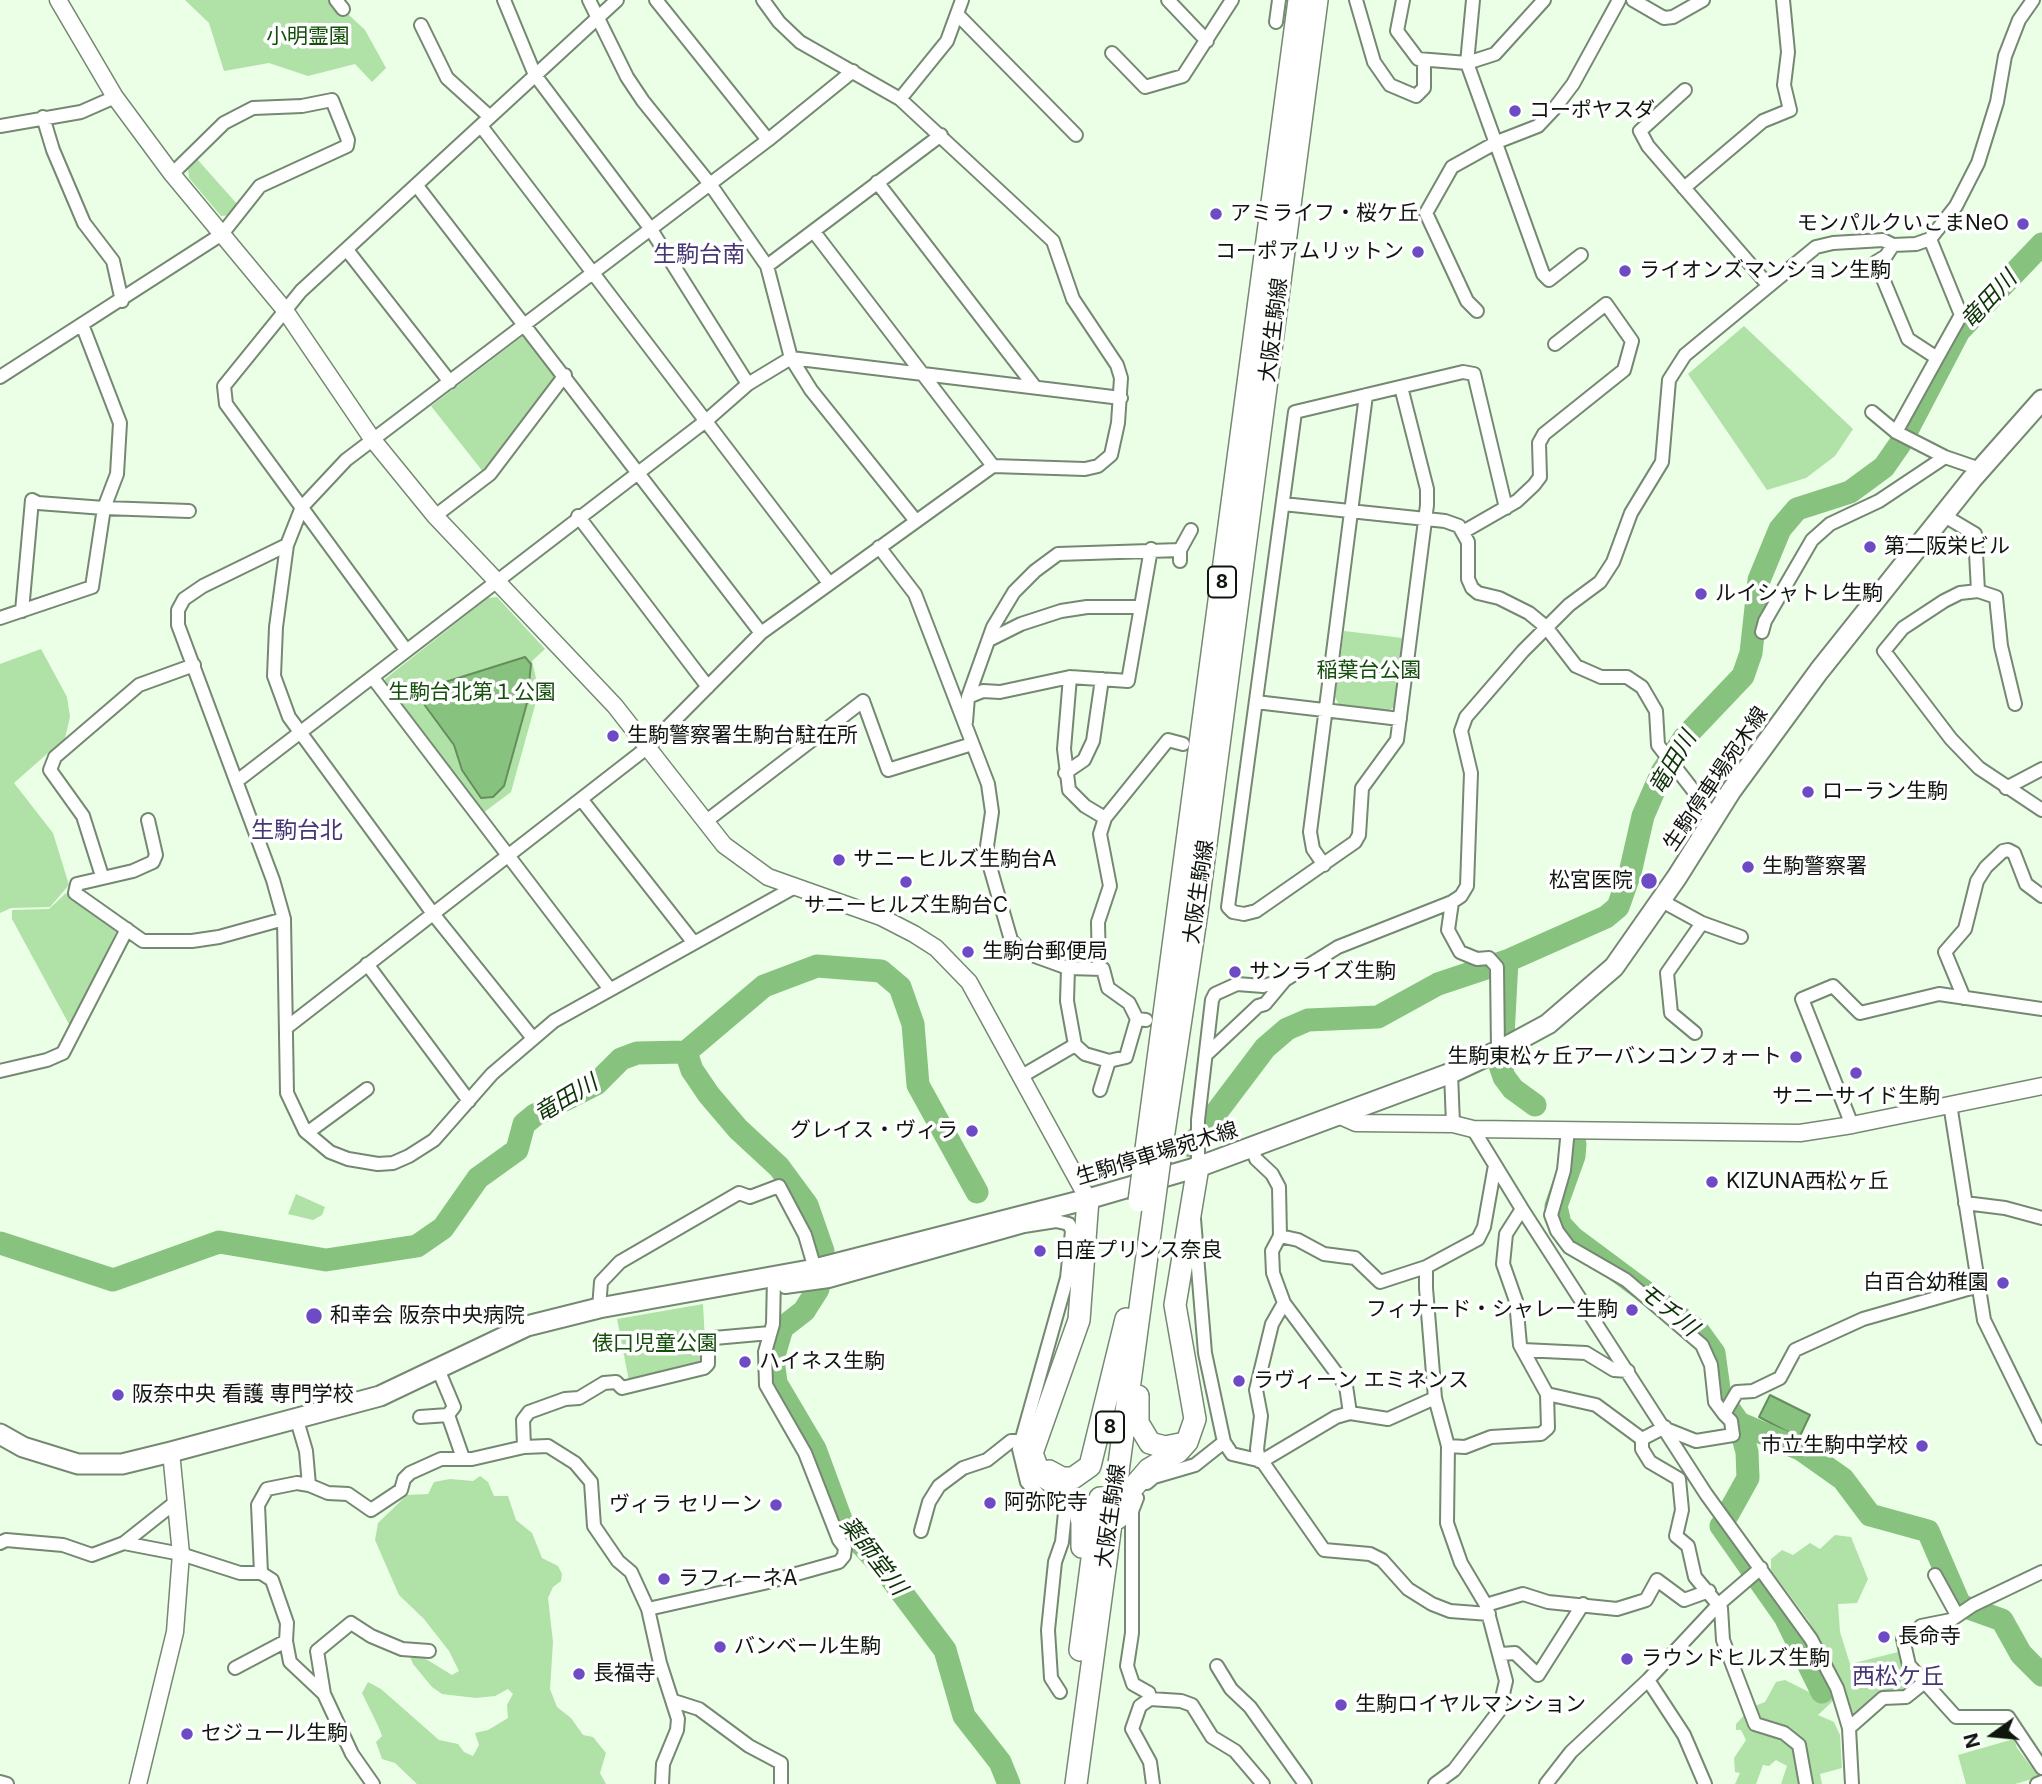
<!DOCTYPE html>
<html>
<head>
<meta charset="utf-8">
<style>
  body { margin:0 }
  #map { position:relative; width:2042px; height:1784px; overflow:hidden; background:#eaffe6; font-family:Inter,sans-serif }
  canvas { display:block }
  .north { position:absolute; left:1958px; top:1700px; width:70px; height:70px; -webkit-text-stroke:5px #fff; paint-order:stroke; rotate:255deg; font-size:19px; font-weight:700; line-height:28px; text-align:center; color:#0f160e }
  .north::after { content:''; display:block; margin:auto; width:24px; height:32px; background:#0f160e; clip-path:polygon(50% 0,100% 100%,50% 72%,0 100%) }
</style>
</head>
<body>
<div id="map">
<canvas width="2042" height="1784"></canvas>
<div class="north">N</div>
</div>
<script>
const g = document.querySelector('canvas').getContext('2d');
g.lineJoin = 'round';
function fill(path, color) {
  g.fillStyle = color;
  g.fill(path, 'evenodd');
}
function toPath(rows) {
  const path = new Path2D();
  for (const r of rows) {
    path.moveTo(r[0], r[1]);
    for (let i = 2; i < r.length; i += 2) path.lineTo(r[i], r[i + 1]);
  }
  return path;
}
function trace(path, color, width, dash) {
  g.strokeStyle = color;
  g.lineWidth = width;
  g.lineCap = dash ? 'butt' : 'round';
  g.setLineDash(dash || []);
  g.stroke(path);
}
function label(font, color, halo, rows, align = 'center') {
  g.font = font + ' Inter,"Noto Sans JP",sans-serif';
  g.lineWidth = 7;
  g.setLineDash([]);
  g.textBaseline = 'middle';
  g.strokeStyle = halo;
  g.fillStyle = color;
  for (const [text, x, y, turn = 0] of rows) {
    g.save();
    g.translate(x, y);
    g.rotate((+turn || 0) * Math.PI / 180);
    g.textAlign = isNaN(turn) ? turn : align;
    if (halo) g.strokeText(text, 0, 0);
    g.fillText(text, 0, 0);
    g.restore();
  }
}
const green = toPath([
  [185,0,333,0,365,30,386,68,372,82,355,64,308,76,269,63,224,71,209,23],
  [197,159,238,205,231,215,221,216,189,178,188,169],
  [1744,326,1853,429,1835,456,1806,478,1767,490,1688,374],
  [523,336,529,336,557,373,556,377,484,473,431,406],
  [497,597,545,649,532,661,539,691,511,792,483,813,385,685,385,679,488,598],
  [1344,631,1403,638,1396,706,1388,711,1339,705,1335,697],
  [41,649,67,697,70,717,65,738,14,783,53,833,69,885,50,907,11,908,0,913,0,664],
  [66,893,118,928,70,1026,12,919,12,910,49,909],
  [296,1194,325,1207,322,1215,313,1220,288,1214],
  [703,1304,706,1362,629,1381,617,1319],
  [480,1476,488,1482,494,1496,508,1496,516,1520,532,1533,542,1558,558,1566,562,1574,561,1581,553,1587,548,1598,553,1642,550,1689,557,1707,571,1718,583,1735,593,1737,606,1753,600,1773,606,1784,417,1784,395,1763,382,1759,376,1742,382,1736,379,1728,362,1693,368,1682,381,1689,439,1740,458,1744,464,1752,473,1756,479,1745,475,1733,488,1730,508,1718,507,1705,513,1694,508,1689,495,1696,476,1698,442,1694,432,1687,413,1664,409,1654,421,1656,452,1675,459,1671,449,1651,424,1619,399,1595,375,1540,378,1523,407,1495,428,1494,434,1482,450,1479,473,1481],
  [1835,1535,1851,1537,1868,1579,1857,1603,1838,1604,1840,1632,1850,1664,1902,1651,1919,1682,1854,1718,1842,1683,1808,1620,1771,1570,1771,1559,1782,1550,1793,1555,1810,1543,1820,1549],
  [1785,1680,1813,1694,1828,1692,1835,1699,1818,1715,1834,1722,1840,1735,1842,1768,1820,1774,1822,1784,1781,1784,1787,1766,1776,1760,1769,1766,1763,1765,1756,1784,1735,1784,1740,1773,1735,1772,1734,1758,1746,1740,1741,1730,1736,1730,1736,1724,1752,1707,1765,1702,1776,1682],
  [2014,1739,2017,1748,2039,1777,2015,1784,1966,1784,1958,1755]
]);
const water = toPath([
  [525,657,531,664,527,703,504,786,493,797,481,798,462,770,454,745,418,696,421,691,439,684,525,657],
  [1770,1395,1810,1415,1799,1438,1759,1417,1770,1395]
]);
const river = toPath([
  [1503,1036,1507,961],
  [686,1052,692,1070,709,1095,738,1129,779,1167,807,1205,823,1251],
  [1499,1062,1504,1077,1513,1089,1535,1105],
  [1575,1144,1574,1156,1556,1206,1560,1224,1573,1238,1698,1331,1714,1353,1720,1396,1739,1423,1802,1450,1843,1479,1870,1515,1928,1531,1960,1605,2002,1620,2021,1654,2042,1675],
  [1191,1146,1265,1048,1287,1029,1308,1020,1378,1017,1438,984,1507,961,1606,917,1618,907,1630,873,1643,816,1662,772,1684,738,1743,676,1751,653,1759,580,1780,529,1797,509,1850,492,1884,467,1900,444,1959,331,2042,244],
  [0,1243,113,1280,219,1242,326,1260,417,1246,443,1228,478,1178,517,1150,524,1124,535,1115,596,1084,621,1059,637,1053,686,1052,764,986,817,966,881,971,900,987,913,1024,918,1085,977,1192],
  [818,1289,804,1311,782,1328,773,1359,776,1383,815,1449,843,1525,884,1569,945,1650,964,1716,1000,1762,1009,1784],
  [1728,1514,1748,1478,1747,1452,1739,1423],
  [1721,1526,1785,1617,1822,1692]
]);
const minor = toPath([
  [336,0,343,9],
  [504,0,535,75,650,228,748,384],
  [589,0,627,77,643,101,710,184,767,266,791,358,811,390,916,521],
  [656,0,768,140],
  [1168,0,1207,41],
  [1356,0,1374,62,1390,85,1416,96,1424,88,1424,61],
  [1403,0,1397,31,1418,59,1467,63,1495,54,1544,0],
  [1473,0,1467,63,1543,274,1549,280,1581,255],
  [1633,0,1664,18,1673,17,1703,0],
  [958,15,1076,135],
  [1276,22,1279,0],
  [421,25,447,78,490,117],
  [1112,53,1145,87,1183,76,1232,0],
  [1685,90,1640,131,1648,146,1769,286],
  [900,99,947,41,962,0],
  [43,117,53,150,84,223,113,261,122,301],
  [0,126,81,112,115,97],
  [481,126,829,583],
  [877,182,1035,387],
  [417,186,761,633],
  [1684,188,1763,121,1790,110,1784,85,1788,52,1783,0],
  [814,232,993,466],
  [1930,239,1961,315,1937,358],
  [1893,245,1886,256,1876,262,1908,339,1937,358,1896,432],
  [347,250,450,382],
  [767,266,941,135],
  [1477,311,1467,301,1426,213,1452,167,1497,142,1538,126,1554,109,1573,84,1619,0],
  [0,377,222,234,260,186,347,146,348,140,332,100,302,106,253,108,224,123,172,174],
  [1401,387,1427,489,1427,505,1397,740,1362,788,1359,835,1355,842,1256,911,1244,914,1233,912,1228,907,1295,412,1463,372,1474,374,1506,508],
  [1872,412,1896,432,1945,457,1980,469],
  [1283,504,1445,521,1459,526,1468,542,1468,579,1472,588,1478,593,1499,598,1529,613,1546,627,1576,666,1601,677,1627,677,1642,687,1656,711,1658,745,1714,817],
  [1943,515,1975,534,1978,591,1960,593,1944,601,1903,628,1884,651,1951,739,1979,768,2042,810],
  [435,516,490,474,565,375],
  [578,516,708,687],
  [1463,532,1517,501,1534,485,1540,477,1539,443,1544,434,1624,370,1632,341,1606,304,1555,344],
  [287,545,203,586,184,599,178,610,178,625,273,880,284,919,287,1093,305,1131,330,1152,348,1159,378,1164,393,1163,409,1156,434,1140,492,1074,554,1021,793,888],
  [879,547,915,594,988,784,992,812,986,853,1011,940,1021,951,1068,968,1103,969,1108,988,1129,1003,1137,1019],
  [1180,561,1180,550,1191,530],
  [1978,591,1996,597,2001,646,2015,704],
  [22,611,32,500,38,503,104,508,189,511],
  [0,618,92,587,104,508,117,474,120,423,83,327],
  [1762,632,1765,621,1812,540,1830,524,1879,501,1945,457],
  [989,640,1021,624,1061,611,1087,607,1141,607],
  [406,650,226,404,224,386,301,291,617,0],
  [1070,677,1064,749,1069,790,1085,806,1105,818],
  [373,678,609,988],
  [968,697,983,691,1000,692,1070,677,1128,681,1151,549],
  [1256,702,1400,719],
  [966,722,968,697,993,627,1014,592,1035,571,1058,554,1180,550],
  [1065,773,1084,760,1093,741,1102,679],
  [237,781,707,420,748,384,791,358,1121,398],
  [2006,788,2042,769],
  [581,799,694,943],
  [148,820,156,855,153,862,133,871,77,884,75,893,143,941,192,941,219,937,284,919],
  [705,822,863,701,888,770,972,744],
  [1324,865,1313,849,1310,832,1366,395],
  [102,876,83,816,50,770,55,757,139,685,194,665],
  [1660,900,1702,923,1741,937],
  [367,964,469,1101],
  [1099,969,1098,922,1110,886,1100,834,1105,818,1168,740,1183,744],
  [1964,998,1945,952,1965,929,1977,881,1986,867,2003,851,2008,850,2014,853,2026,884,2042,896],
  [286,1028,648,747,761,633,993,466,1085,469,1098,466,1111,455,1118,423,1121,378,1117,365,1073,299,1053,241,900,99,800,42,779,22,763,0],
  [1695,1033,1671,1013,1667,973,1702,923],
  [532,1037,434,915,289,717,274,676,276,627,287,545,302,507,346,460,768,140,853,71],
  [1075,1045,1085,1054,1109,1061,1126,1057,1137,1019,1146,1020],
  [1498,1051,1497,967,1489,958,1477,959,1460,952,1448,930,1452,902,1461,896,1467,886,1471,773,1461,731,1466,717,1523,651,1569,605,1600,582,1613,562,1631,513,1662,462,1669,380,1685,355,1816,247,1833,243,1883,240,1893,245,1916,244,1930,239,1941,225,1956,206,1978,163,1997,102,2005,56,2019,20,2033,0],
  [1207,1054,1258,1006,1265,1004,1285,980,1338,947,1452,902],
  [0,1071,47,1060,63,1053,127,929],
  [1451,1073,1453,1124],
  [1022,1076,1075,1045,1067,1001,1068,968],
  [1100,1090,1109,1061],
  [1950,1104,1984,1320,2042,1438],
  [1852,1125,1802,999,1833,986,1860,1013,1939,994,2042,1009],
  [1473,1129,1522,1209,1706,1494,1811,1639,1837,1688,1849,1728,1852,1784],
  [1568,1129,1564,1170,1551,1215,1557,1231,1569,1247,1626,1280,1702,1345,1711,1365,1715,1402,1724,1414],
  [307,1133,367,1089],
  [1252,1148,1256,1159,1272,1174,1279,1187,1280,1236,1272,1251,1273,1273,1284,1303,1346,1386,1350,1413],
  [1198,1167,1198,1120,1212,1000,1215,994,1237,984,1263,986,1285,980],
  [1965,1203,2005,1208,2042,1218],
  [1280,1236,1298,1240,1324,1254,1355,1258,1380,1282,1426,1267],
  [785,1287,829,1281,1024,1226,1056,1221,1069,1224,1072,1231,1067,1278,1019,1449,1027,1482,1040,1496,1058,1502,1065,1512,1062,1542,1055,1562,1048,1630,1051,1678,1060,1692],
  [599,1308,601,1282,620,1262,739,1193,750,1197,779,1186,805,1235,815,1269],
  [1523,1350,1586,1353,1614,1370,1628,1371],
  [438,1369,454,1407,448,1415,463,1458],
  [1547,1394,1596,1405,1642,1439,1665,1427],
  [296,1417,306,1451,309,1485],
  [420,1417,448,1415],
  [1666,1429,1696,1441,1733,1435,1731,1421,1724,1414,1737,1392,1753,1391,1780,1378,1795,1350,1863,1319,1978,1286],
  [1642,1439,1642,1449,1650,1462,1679,1479,1682,1510,1676,1536,1688,1546,1695,1577,1721,1608,1723,1640,1755,1724,1784,1733,1799,1745,1806,1784],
  [1224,1442,1232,1454,1262,1461,1336,1417,1350,1413,1388,1419,1435,1398],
  [1448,1446,1465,1447,1491,1437,1541,1434,1548,1428,1547,1394,1520,1345,1516,1301,1503,1264,1506,1234,1522,1209],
  [524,1447,523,1420,529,1412,565,1399,579,1398,604,1383,616,1382,622,1388,704,1368,708,1364,708,1343,714,1338,770,1333],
  [1259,1461,1257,1449,1261,1416,1256,1390,1272,1324,1284,1303],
  [1262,1461,1324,1550,1370,1554,1382,1560,1408,1589,1432,1604,1450,1611,1489,1614],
  [1147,1483,1154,1477,1195,1465,1224,1442,1205,1353,1194,1219],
  [1137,1498,1132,1511,1132,1633,1127,1666,1133,1684,1149,1693,1150,1699],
  [921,1531,929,1502,939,1486,963,1468,987,1460,1011,1441,1020,1441],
  [0,1543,6,1540,63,1545,92,1555,124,1543,181,1554,240,1573,261,1573,272,1580,287,1623,286,1641,290,1662,324,1694,352,1754,373,1784],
  [124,1543,177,1501],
  [261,1573,258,1505,267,1489,297,1483,309,1485,328,1493,348,1494,371,1510,401,1490,404,1479,410,1473,441,1459,472,1459,524,1447,548,1446,575,1463,591,1482,594,1526,618,1561,631,1572,648,1609,660,1663,678,1719,677,1730,663,1764,662,1784],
  [1935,1575,1957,1615],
  [1486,1605,1523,1594,1548,1602,1617,1609,1646,1600,1657,1580,1684,1600,1709,1591],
  [648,1609,764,1583,839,1562,844,1556,845,1548,839,1540,805,1453,766,1385,765,1352,773,1324,774,1277],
  [1921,1626,1951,1620,1973,1605,2042,1572],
  [1903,1639,1909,1665,1956,1717,2008,1717,2042,1768],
  [1501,1654,1515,1653,1538,1675,1583,1604],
  [1217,1666,1231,1689,1250,1707,1305,1784],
  [235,1668,286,1641],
  [1648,1680,1684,1735,1705,1784],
  [324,1694,317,1651,351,1623,371,1636,402,1649,429,1651],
  [674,1701,699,1709,749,1746,781,1763,781,1784],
  [1849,1728,1883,1698,1906,1697,1926,1681],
  [0,1782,7,1784],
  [1153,1784,1150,1762,1132,1729,1140,1706,1150,1699,1181,1701,1192,1705,1212,1737,1235,1751,1263,1784],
  [1435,1784,1454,1770,1499,1711,1506,1681,1486,1605,1461,1563,1447,1523,1448,1446,1435,1398,1426,1288,1426,1267,1478,1239,1484,1227,1495,1165],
  [1546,1784,1571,1752,1648,1680,1719,1604,1761,1568],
  [2037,1784,2042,1782]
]);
const tertiary = toPath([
  [58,0,115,97,172,174,284,309,373,440,435,516,615,706,724,845,768,877,881,917,914,934,936,948,969,982,1088,1199],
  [1338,1115,1356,1123,1453,1124,1473,1129,1800,1133,1852,1125,2042,1086],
  [138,1784,175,1632,181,1554,171,1452]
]);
const secondary = toPath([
  [0,1434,23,1447,78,1464,122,1464,171,1452,380,1396,527,1326,599,1308,815,1269,1088,1199,1198,1167,1451,1073,1498,1051,1548,1024,1614,967,1677,877,1731,791,1819,671,1972,479,2042,400]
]);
const primary = toPath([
  [1160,1159,1197,912,1317,0],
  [1144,1164,1299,0],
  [1138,1396,1138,1423,1150,1443,1165,1447,1185,1443],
  [1049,1471,1062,1478,1073,1478,1090,1466,1126,1319],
  [1118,1518,1129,1492,1149,1469,1178,1452,1187,1442,1195,1419,1175,1305,1198,1167],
  [1082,1547,1082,1522,1078,1506,1064,1489,1040,1475,1032,1453,1079,1320,1088,1199],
  [1080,1650,1100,1498],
  [1076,1784,1155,1196]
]);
const primaryBridge = toPath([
  [1155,1196,1160,1159],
  [1139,1201,1144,1164]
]);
const markers = [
  [1515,111,7,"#6c4bc4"],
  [1216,214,7,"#6c4bc4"],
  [2023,224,7,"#6c4bc4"],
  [1418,252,7,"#6c4bc4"],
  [1625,271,7,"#6c4bc4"],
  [1870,547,7,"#6c4bc4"],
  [1701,594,7,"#6c4bc4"],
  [613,736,7,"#6c4bc4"],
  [1808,792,7,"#6c4bc4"],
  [839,860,7,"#6c4bc4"],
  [1748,867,7,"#6c4bc4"],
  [1649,881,9,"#6c4bc4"],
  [906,882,7,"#6c4bc4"],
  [968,952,7,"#6c4bc4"],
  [1235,972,7,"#6c4bc4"],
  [1796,1057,7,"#6c4bc4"],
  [1856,1073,7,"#6c4bc4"],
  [972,1131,7,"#6c4bc4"],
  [1712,1182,7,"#6c4bc4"],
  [1040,1251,7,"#6c4bc4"],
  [2003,1283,7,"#6c4bc4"],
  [1632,1310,7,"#6c4bc4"],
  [314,1316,9,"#6c4bc4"],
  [745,1362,7,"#6c4bc4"],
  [1239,1381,7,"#6c4bc4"],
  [118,1395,7,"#6c4bc4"],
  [1922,1446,7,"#6c4bc4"],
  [990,1503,7,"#6c4bc4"],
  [776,1505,7,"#6c4bc4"],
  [664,1579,7,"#6c4bc4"],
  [1884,1637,7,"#6c4bc4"],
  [720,1647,7,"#6c4bc4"],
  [1627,1659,7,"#6c4bc4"],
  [579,1674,7,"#6c4bc4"],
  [1341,1705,7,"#6c4bc4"],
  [187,1734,7,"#6c4bc4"]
];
const shields = [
  [1222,582,28],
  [1110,1427,28]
];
const shieldNames = [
  ["8",1222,582],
  ["8",1110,1427]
];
const parkNames = [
  ["小明霊園",308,37],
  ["稲葉台公園",1369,671],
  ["生駒台北第１公園",472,693],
  ["俵口児童公園",655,1344]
];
const poiNames = [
  ["コーポヤスダ",1529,111],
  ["アミライフ・桜ケ丘",1230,214],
  ["モンパルクいこまNeO",2009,224,"right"],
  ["コーポアムリットン",1404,252,"right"],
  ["ライオンズマンション生駒",1639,271],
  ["第二阪栄ビル",1884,547],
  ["ルイシャトレ生駒",1715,594],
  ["生駒警察署生駒台駐在所",627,736],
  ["ローラン生駒",1822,792],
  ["サニーヒルズ生駒台A",853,860],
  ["生駒警察署",1762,867],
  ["松宮医院",1633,881,"right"],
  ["サニーヒルズ生駒台C",906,906,"center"],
  ["生駒台郵便局",982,952],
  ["サンライズ生駒",1249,972],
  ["生駒東松ヶ丘アーバンコンフォート",1782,1057,"right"],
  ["サニーサイド生駒",1856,1097,"center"],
  ["グレイス・ヴィラ",958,1131,"right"],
  ["KIZUNA西松ヶ丘",1726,1182],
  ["日産プリンス奈良",1054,1251],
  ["白百合幼稚園",1989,1283,"right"],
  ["フィナード・シャレー生駒",1618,1310,"right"],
  ["和幸会 阪奈中央病院",330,1316],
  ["ハイネス生駒",759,1362],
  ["ラヴィーン エミネンス",1253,1381],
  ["阪奈中央 看護 専門学校",132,1395],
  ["市立生駒中学校",1908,1446,"right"],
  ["阿弥陀寺",1004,1503],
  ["ヴィラ セリーン",762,1505,"right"],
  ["ラフィーネA",678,1579],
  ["長命寺",1898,1637],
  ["バンベール生駒",734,1647],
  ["ラウンドヒルズ生駒",1641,1659],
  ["長福寺",593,1674],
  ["生駒ロイヤルマンション",1355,1705],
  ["セジュール生駒",201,1734]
];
const streetNames = [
  ["大阪生駒線",1274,330,-83],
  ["生駒停車場宛木線",1716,779,-56],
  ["大阪生駒線",1199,892,-82],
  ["生駒停車場宛木線",1157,1154,-17],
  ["大阪生駒線",1111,1516,-82]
];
const neighbourhoodNames = [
  ["生駒台南",699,255],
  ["生駒台北",297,831],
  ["西松ケ丘",1898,1677]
];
const waterNames = [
  ["竜田川",1989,300,-47],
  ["竜田川",1673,763,-59],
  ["竜田川",566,1099,-31],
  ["モチ川",1668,1310,39],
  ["薬師堂川",873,1556,52]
];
fill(green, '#b0e1a7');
fill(water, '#88c27f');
trace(water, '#648e5d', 2);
trace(river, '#88c27f', 23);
trace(minor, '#758872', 16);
trace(tertiary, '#758872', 19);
trace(secondary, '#758872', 23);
trace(primary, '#758872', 24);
trace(minor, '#fff', 12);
trace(tertiary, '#fff', 16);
trace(secondary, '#fff', 19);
trace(primary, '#fff', 21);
trace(primaryBridge, '#758872', 24, []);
trace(primaryBridge, '#fff', 21);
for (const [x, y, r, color] of markers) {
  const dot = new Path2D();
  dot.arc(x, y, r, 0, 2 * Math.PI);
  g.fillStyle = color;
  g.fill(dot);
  trace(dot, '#fff', 2.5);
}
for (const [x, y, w] of shields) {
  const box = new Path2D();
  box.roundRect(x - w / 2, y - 15.5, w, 31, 5);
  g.fillStyle = '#fff';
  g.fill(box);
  trace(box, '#0f160e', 2);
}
label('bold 19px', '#0f160e', null, shieldNames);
label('21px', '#154f0c', '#fff', parkNames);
label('21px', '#0f160e', '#fff', poiNames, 'left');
label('21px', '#0f160e', '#fff', streetNames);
label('23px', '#443773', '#fff', neighbourhoodNames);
label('italic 23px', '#0c3406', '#fff', waterNames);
</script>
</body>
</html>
